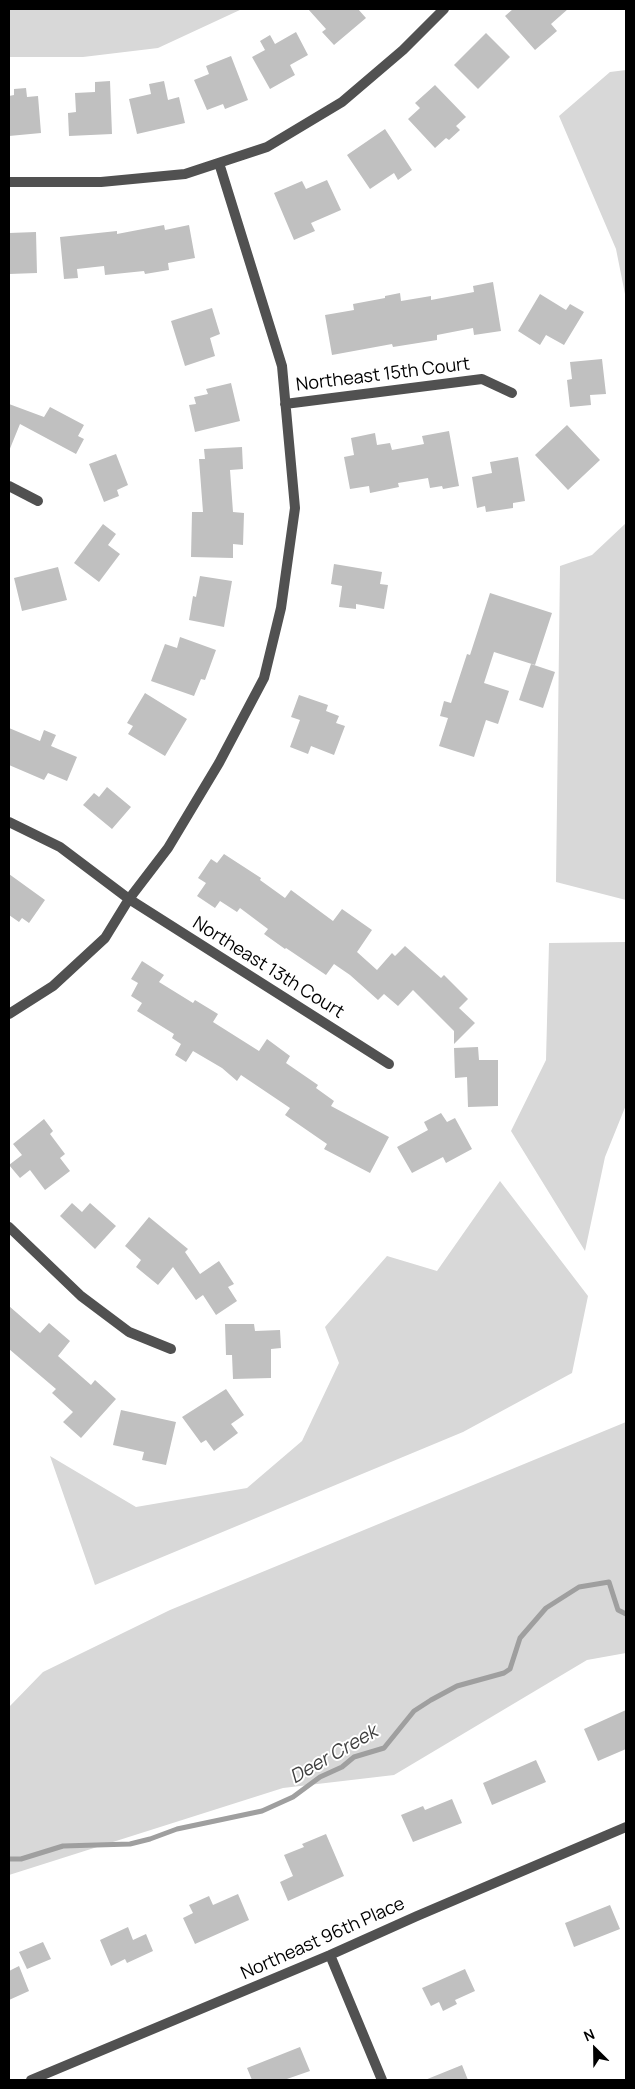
<!DOCTYPE html>
<html>
<head>
<meta charset="utf-8">
<style>
  body { margin:0 }
  #map { position:relative; width:635px; height:2089px; overflow:hidden; background:#fff; font-family:Manrope,sans-serif }
  canvas { display:block }
  .frame { position:absolute; inset:0; border:10px solid #000; pointer-events:none }
  .north { position:absolute; left:570px; top:2024px; width:50px; height:50px; -webkit-text-stroke:4px #fff; paint-order:stroke; rotate:337deg; font-size:14px; font-weight:700; line-height:20px; text-align:center; color:#000 }
  .north::after { content:''; display:block; margin:auto; width:18px; height:22px; background:#000; clip-path:polygon(50% 0,100% 100%,50% 72%,0 100%) }
</style>
</head>
<body>
<div id="map">
<canvas width="635" height="2089"></canvas>
<div class="frame"></div>
<div class="north">N</div>
</div>
<script>
const g = document.querySelector('canvas').getContext('2d');
g.lineJoin = 'round';
function fill(path, color) {
  g.fillStyle = color;
  g.fill(path, 'evenodd');
}
function toPath(rows) {
  const path = new Path2D();
  for (const r of rows) {
    path.moveTo(r[0], r[1]);
    for (let i = 2; i < r.length; i += 2) path.lineTo(r[i], r[i + 1]);
  }
  return path;
}
function trace(path, color, width, dash) {
  g.strokeStyle = color;
  g.lineWidth = width;
  g.lineCap = dash ? 'butt' : 'round';
  g.setLineDash(dash || []);
  g.stroke(path);
}
function label(font, color, halo, rows, align = 'center') {
  g.font = font + ' Manrope,sans-serif';
  g.lineWidth = 4;
  g.setLineDash([]);
  g.textBaseline = 'middle';
  g.strokeStyle = halo;
  g.fillStyle = color;
  for (const [text, x, y, turn = 0] of rows) {
    g.save();
    g.translate(x, y);
    g.rotate((+turn || 0) * Math.PI / 180);
    g.textAlign = isNaN(turn) ? turn : align;
    if (halo) g.strokeText(text, 0, 0);
    g.fillText(text, 0, 0);
    g.restore();
  }
}
const green = toPath([
  [9,9,242,9,158,48,83,57,9,57],
  [626,70,626,299,616,249,559,116,610,72],
  [626,523,626,900,556,882,560,566,592,555],
  [626,942,626,1105,605,1157,585,1251,511,1131,546,1060,549,943],
  [500,1181,588,1296,572,1373,463,1432,95,1585,50,1456,136,1507,247,1488,302,1441,339,1363,325,1327,387,1256,437,1271],
  [626,1422,626,1653,587,1660,394,1775,283,1788,9,1875,9,1707,43,1672,170,1610]
]);
const stream = toPath([
  [9,1859,21,1859,63,1846,130,1844,150,1839,177,1829,262,1811,293,1797,320,1777,342,1767,354,1757,384,1748,414,1711,431,1700,457,1686,504,1673,510,1669,520,1638,546,1608,579,1587,609,1582,618,1610,626,1614]
]);
const building = toPath([
  [308,9,358,9,366,18,334,45,322,32,326,29],
  [513,9,568,9,551,24,557,31,535,50,505,16],
  [296,32,308,55,290,65,295,75,270,89,252,57,265,50,260,41,270,35,275,44],
  [486,33,510,57,478,89,454,65],
  [231,56,248,100,225,109,223,104,207,110,194,80,209,74,206,66],
  [110,81,112,134,69,136,68,113,76,112,75,93,95,92,95,82],
  [164,81,168,100,179,97,185,123,137,134,129,99,151,94,149,84],
  [435,85,466,117,456,126,460,130,449,140,446,138,435,148,408,119,420,108,415,103],
  [26,88,27,97,38,96,41,133,9,136,9,96,14,95,14,89],
  [385,129,412,170,398,180,394,173,370,189,347,155],
  [327,180,341,210,311,223,315,231,294,240,274,193,302,181,306,189],
  [164,225,165,230,189,225,195,258,168,263,169,270,145,274,144,271,105,275,104,266,77,269,78,278,64,279,60,237,117,231,117,234],
  [36,232,37,273,9,274,9,233],
  [493,282,501,331,474,335,473,328,437,335,437,340,393,347,392,344,332,355,325,315,354,310,353,304,385,298,385,296,400,293,401,301,431,296,431,300,474,292,473,286],
  [540,294,566,310,570,304,584,312,564,345,546,335,540,345,518,331],
  [212,308,220,334,210,338,215,356,185,366,171,321],
  [602,359,606,394,590,395,591,405,570,407,567,380,572,379,570,362],
  [231,383,240,421,195,432,189,405,196,404,194,397,208,394,206,389],
  [9,404,44,417,50,407,84,425,78,436,84,439,76,454,20,424,9,451],
  [567,425,600,460,568,490,535,455],
  [449,431,459,486,443,489,442,486,430,488,428,478,398,483,399,487,370,493,369,486,350,489,344,457,354,455,351,438,375,433,377,445,390,443,392,450,424,444,422,436],
  [242,447,243,469,230,470,233,512,244,513,243,545,233,544,233,558,191,557,192,512,203,512,199,459,205,459,204,449],
  [116,454,128,485,117,490,119,496,104,502,89,464],
  [518,457,525,501,513,503,513,508,486,512,485,506,477,508,472,477,492,473,490,462],
  [103,524,116,534,108,545,120,554,99,582,74,563],
  [334,564,382,572,380,584,388,585,384,609,356,604,356,609,339,607,342,586,331,584],
  [58,567,67,600,22,611,14,578],
  [200,576,232,581,224,627,189,620,193,596,196,597],
  [490,593,552,613,535,665,494,652,484,683,509,691,498,724,486,720,474,757,439,746,448,718,440,716,444,701,451,703,467,654,470,655],
  [180,637,216,650,205,680,201,679,194,696,151,681,165,644,177,648],
  [531,664,555,672,543,708,519,700],
  [145,693,187,719,165,756,128,734,133,726,127,723],
  [299,695,328,705,326,711,339,716,336,723,345,726,334,755,311,746,308,754,290,747,300,720,291,717],
  [9,728,40,741,44,730,56,735,51,746,77,757,67,781,48,773,44,780,9,765],
  [107,787,131,807,112,829,83,805,94,793,99,797],
  [224,854,261,878,260,880,285,898,291,890,333,921,342,909,372,930,357,952,377,970,392,953,395,956,405,946,441,978,444,975,468,999,459,1008,475,1023,454,1044,454,1031,413,990,398,1006,384,994,378,1000,350,975,334,964,326,975,286,948,285,949,264,934,268,929,240,908,237,912,220,901,215,908,197,896,206,883,198,878,211,859,217,863],
  [9,874,45,900,29,923,22,918,19,922,9,915],
  [142,961,164,975,159,982,193,1003,195,1000,218,1014,213,1022,259,1051,267,1039,290,1056,286,1063,318,1085,316,1088,334,1101,331,1106,389,1137,370,1173,324,1149,327,1144,285,1115,290,1108,241,1075,237,1081,222,1068,193,1051,186,1062,175,1055,181,1044,172,1038,174,1034,137,1011,142,1003,131,996,138,983,131,979],
  [478,1047,479,1060,498,1060,498,1106,468,1107,467,1077,455,1078,454,1048],
  [441,1113,447,1122,455,1118,472,1149,446,1163,443,1157,412,1173,397,1147,428,1130,424,1122],
  [44,1119,53,1131,50,1134,65,1154,60,1158,70,1171,45,1190,30,1170,20,1178,9,1165,22,1155,13,1144],
  [72,1203,82,1212,90,1203,116,1226,95,1249,60,1216],
  [149,1217,188,1249,185,1252,200,1274,219,1261,234,1284,228,1287,237,1301,216,1315,203,1295,196,1300,173,1267,158,1285,136,1267,141,1260,125,1246],
  [9,1306,40,1333,49,1323,70,1341,58,1356,91,1385,95,1380,116,1399,81,1438,63,1422,73,1412,52,1393,56,1389,9,1349],
  [225,1324,254,1324,255,1331,280,1330,281,1348,271,1349,271,1378,233,1379,232,1355,226,1355],
  [226,1389,244,1415,231,1424,238,1433,214,1451,206,1440,201,1443,182,1417],
  [121,1410,176,1422,166,1465,142,1460,144,1452,113,1445],
  [626,1710,626,1749,598,1761,584,1729],
  [536,1760,546,1782,492,1805,483,1783],
  [452,1799,462,1823,413,1842,401,1815,423,1806,425,1810],
  [326,1834,344,1876,288,1901,280,1882,293,1876,284,1855,304,1847,302,1844],
  [238,1894,249,1920,195,1944,183,1918,193,1913,189,1905,209,1896,213,1905],
  [610,1905,620,1929,574,1947,565,1923],
  [128,1927,133,1940,146,1934,153,1951,127,1963,125,1959,111,1966,100,1940],
  [43,1942,51,1959,27,1969,19,1952],
  [19,1966,29,1991,9,2000,9,1971],
  [465,1969,475,1991,455,2000,457,2004,443,2011,439,2002,431,2006,422,1988],
  [300,2047,310,2071,284,2080,252,2080,247,2068],
  [462,2065,468,2080,425,2080]
]);
const minor = toPath([
  [9,182,101,182,185,174,267,147,342,102,403,50,444,9],
  [285,404,482,379,512,393],
  [9,486,38,501],
  [9,822,60,847,129,899,389,1064],
  [9,1014,53,986,105,938,129,899,168,848,219,763,264,678,281,608,295,508,282,366,219,163],
  [9,1227,81,1296,129,1332,171,1349],
  [330,1955,382,2080],
  [31,2080,330,1955,417,1916,626,1827]
]);
const streetNames = [
  ["Northeast 15th Court",383,375,-7],
  ["Northeast 13th Court",268,968,32],
  ["Northeast 96th Place",323,1939,-24]
];
const waterNames = [
  ["Deer Creek",334,1755,-30]
];
fill(green, '#d8d8d8');
trace(stream, '#9f9f9f', 5);
fill(building, '#c0c0c0');
trace(minor, '#515151', 10);
label('18px', '#000', '#fff', streetNames);
label('italic 19px', '#404040', '#fff', waterNames);
</script>
</body>
</html>
